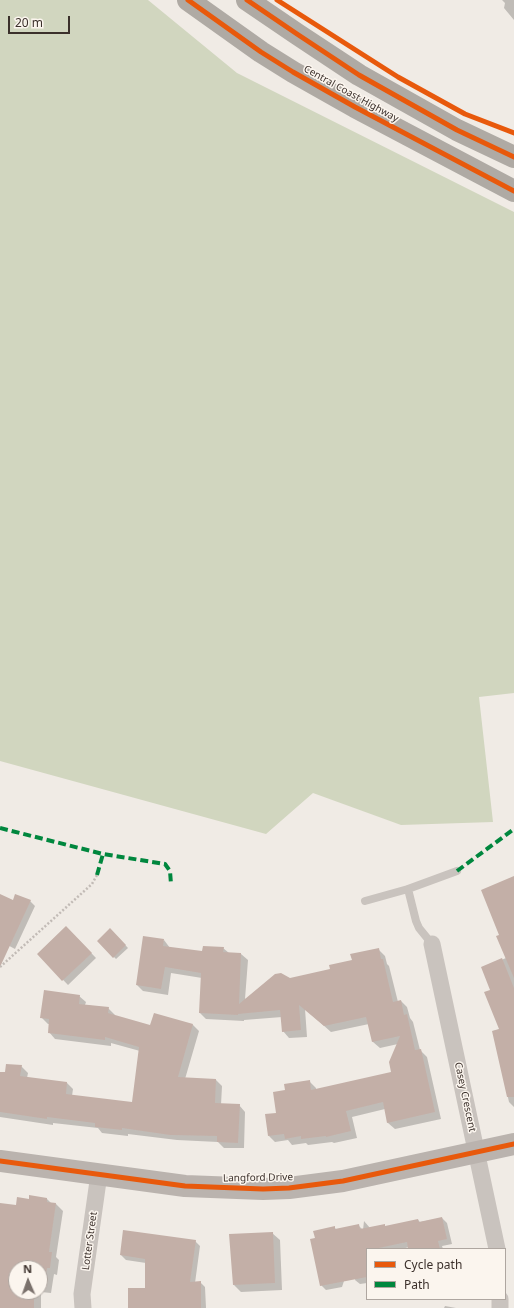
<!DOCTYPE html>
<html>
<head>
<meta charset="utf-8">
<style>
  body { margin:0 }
  #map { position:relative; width:514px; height:1308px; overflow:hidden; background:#f0ebe5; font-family:"Noto Sans",sans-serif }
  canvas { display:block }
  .legend { position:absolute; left:366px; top:1248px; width:140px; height:52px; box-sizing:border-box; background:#fbf5ee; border:1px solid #aea6a0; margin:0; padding:5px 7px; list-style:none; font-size:12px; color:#3b302b }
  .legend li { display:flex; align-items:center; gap:8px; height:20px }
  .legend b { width:20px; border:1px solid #aea6a0 }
  .north { position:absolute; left:8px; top:1260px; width:40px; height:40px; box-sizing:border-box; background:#fbf5ee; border:1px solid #aea6a0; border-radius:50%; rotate:358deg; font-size:11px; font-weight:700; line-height:16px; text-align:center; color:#3b302b }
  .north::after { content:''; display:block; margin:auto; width:14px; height:18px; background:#7a716c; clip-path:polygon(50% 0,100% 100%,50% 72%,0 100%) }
  .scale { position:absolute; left:8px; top:16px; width:62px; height:18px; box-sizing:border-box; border:2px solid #3b302b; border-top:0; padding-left:5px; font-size:12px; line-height:14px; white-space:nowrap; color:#3b302b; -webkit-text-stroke:3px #fbf5ee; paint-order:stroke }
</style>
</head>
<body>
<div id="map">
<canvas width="514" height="1308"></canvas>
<ul class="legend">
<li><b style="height:5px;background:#e8590c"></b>Cycle path</li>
<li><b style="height:5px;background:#00873e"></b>Path</li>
</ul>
<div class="north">N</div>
<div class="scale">20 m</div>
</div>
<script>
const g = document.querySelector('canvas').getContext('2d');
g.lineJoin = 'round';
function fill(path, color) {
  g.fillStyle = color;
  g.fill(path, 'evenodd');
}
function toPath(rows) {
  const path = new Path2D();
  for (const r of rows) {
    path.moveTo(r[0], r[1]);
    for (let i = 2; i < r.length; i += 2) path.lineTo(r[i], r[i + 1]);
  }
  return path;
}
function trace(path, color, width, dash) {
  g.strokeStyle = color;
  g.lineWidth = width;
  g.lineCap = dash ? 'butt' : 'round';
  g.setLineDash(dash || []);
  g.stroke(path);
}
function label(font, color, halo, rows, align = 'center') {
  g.font = font + ' "Noto Sans",sans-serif';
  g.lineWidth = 3;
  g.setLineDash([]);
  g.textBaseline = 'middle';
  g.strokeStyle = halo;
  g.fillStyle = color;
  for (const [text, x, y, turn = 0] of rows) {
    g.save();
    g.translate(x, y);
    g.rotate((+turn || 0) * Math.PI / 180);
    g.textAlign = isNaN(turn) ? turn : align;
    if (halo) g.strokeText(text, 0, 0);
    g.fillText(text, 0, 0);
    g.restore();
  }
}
const green = toPath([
  [0,0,148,0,237,73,514,212,514,693,479,697,493,822,401,825,313,793,266,834,0,761]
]);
const shadow = toPath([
  [502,0,514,0,514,20,504,8,505,3],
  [514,878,514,1107,509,1102,493,1031,501,1029,491,990,482,968,506,958,500,935],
  [0,895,13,901,30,901,35,906,15,949,0,941],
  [66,927,96,958,68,985,38,954],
  [110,929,128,948,116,959,98,941],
  [164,940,170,948,203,952,223,948,229,953,241,954,248,960,245,999,289,979,331,970,378,949,385,956,387,964,389,966,398,1002,401,1001,407,1007,410,1018,413,1022,420,1050,427,1057,441,1119,395,1129,388,1123,385,1109,352,1117,357,1138,334,1143,332,1142,308,1145,306,1143,292,1145,288,1140,275,1142,269,1136,286,1091,309,1081,316,1088,316,1090,392,1073,398,1044,380,1048,373,1042,369,1024,331,1032,305,1009,307,1037,289,1038,283,1031,282,1017,244,1020,244,1021,206,1019,200,1013,202,978,171,973,168,995,143,991,137,985],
  [79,996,86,1002,85,1005,108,1008,115,1015,114,1016,151,1027,154,1014,193,1025,199,1031,185,1079,216,1080,222,1086,221,1105,239,1105,245,1112,244,1148,224,1148,218,1142,177,1140,128,1134,128,1136,102,1133,98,1128,53,1123,53,1125,0,1117,0,1073,6,1073,21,1066,28,1073,27,1078,67,1083,73,1089,72,1096,133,1103,140,1051,111,1043,111,1046,55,1039,49,1032,50,1024,48,1024,42,1018],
  [47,1199,51,1203,56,1204,63,1211,56,1257,59,1260,57,1275,54,1274,51,1293,41,1292,41,1308,9,1308,0,1272,0,1204,17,1207,30,1200],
  [16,1268,40,1268,40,1292,16,1292],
  [442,1218,447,1223,452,1244,442,1246,443,1249,409,1249,409,1247,402,1249,367,1249,367,1283,360,1284,355,1280,359,1258,352,1257,342,1287,326,1290,321,1285,334,1227,337,1230,358,1225,363,1230,364,1221,370,1228,384,1225,386,1227,418,1220,420,1222],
  [272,1233,280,1240,282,1290,241,1292,234,1285],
  [195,1241,200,1246,195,1283,200,1282,205,1287,206,1308,129,1308,146,1289,146,1263,126,1260,121,1255],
  [445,1306,456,1308,444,1308]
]);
const building = toPath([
  [514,876,514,978,496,936,499,935,481,890],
  [0,894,13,900,15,894,31,900,0,967],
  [66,926,92,953,62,981,37,954],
  [110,928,126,945,113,958,97,941],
  [143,936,164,939,163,946,202,951,203,946,224,947,223,952,241,953,239,1004,275,974,281,973,290,978,330,969,329,965,352,960,350,954,379,948,381,959,383,959,393,1002,401,1000,404,1015,407,1014,415,1050,421,1049,435,1112,387,1123,383,1102,346,1111,351,1131,326,1137,326,1136,301,1139,301,1136,285,1139,284,1134,268,1136,265,1114,276,1113,273,1092,285,1090,284,1084,310,1080,311,1090,391,1072,389,1062,400,1036,372,1042,366,1017,324,1026,299,1005,301,1030,282,1032,280,1010,238,1014,238,1015,199,1013,201,973,165,967,161,989,136,985],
  [502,958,514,988,514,1097,507,1097,492,1031,499,1029,484,992,490,990,481,967],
  [44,990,80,995,79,1004,109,1007,108,1013,150,1025,154,1013,193,1024,178,1077,216,1079,215,1103,240,1104,238,1143,217,1142,217,1136,170,1135,122,1128,122,1130,95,1127,95,1123,47,1117,47,1119,0,1112,0,1072,5,1072,6,1064,22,1065,20,1076,67,1082,66,1094,132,1102,139,1047,105,1037,105,1040,48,1033,49,1019,40,1018],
  [29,1195,47,1198,47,1202,56,1203,49,1252,52,1252,50,1268,47,1268,44,1287,40,1286,40,1268,16,1268,16,1292,34,1292,34,1308,0,1308,0,1203,16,1205,17,1197,29,1199],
  [442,1217,447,1239,438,1241,440,1249,408,1249,407,1242,374,1249,367,1249,367,1277,320,1286,310,1239,315,1238,313,1231,335,1226,335,1229,359,1224,360,1229,385,1224,385,1226,418,1219,419,1222],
  [123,1230,196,1240,190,1282,201,1281,201,1308,128,1308,128,1288,145,1288,145,1259,120,1255],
  [273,1232,275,1283,233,1285,229,1234]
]);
const path = toPath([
  [0,967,92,884,97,875]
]);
const lane = toPath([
  [408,889,416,921,419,928,432,944],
  [365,901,408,889,457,871]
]);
const street = toPath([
  [432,944,497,1249],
  [500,1299,500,1308],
  [83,1308,82,1294,99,1174]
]);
const secondary = toPath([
  [0,1161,185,1186,263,1189,289,1188,343,1181,514,1144]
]);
const highway = toPath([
  [188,0,261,52,293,72,355,107,514,191],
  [247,0,297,34,359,75,457,130,514,157]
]);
const quiet = toPath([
  [0,828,103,854,165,864,170,871,171,884],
  [457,871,514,829],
  [97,875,103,854]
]);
const cycleway = toPath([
  [188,0,261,52,293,72,355,107,514,191],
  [247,0,297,34,359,75,457,130,514,157],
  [277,0,398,77,465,114,514,133],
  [0,1161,185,1186,263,1189,289,1188,343,1181,514,1144]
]);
const streetNames = [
  ["Central Coast Highway",351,94,29],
  ["Casey Crescent",465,1097,78],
  ["Langford Drive",258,1178,-1],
  ["Lotter Street",90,1241,-82]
];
fill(green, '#d1d6bf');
fill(shadow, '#0003');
fill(building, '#c3afa7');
trace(path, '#c2bbb6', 2.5, [2, 2]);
trace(lane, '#c9c3be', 8);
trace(street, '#c9c3be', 17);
trace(secondary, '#bab3ae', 22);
trace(highway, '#afaaa4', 22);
trace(quiet, '#00873e', 4, [8, 4]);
trace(cycleway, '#e8590c', 5);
label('10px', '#3b302b', '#fbf5ee', streetNames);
</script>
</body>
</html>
